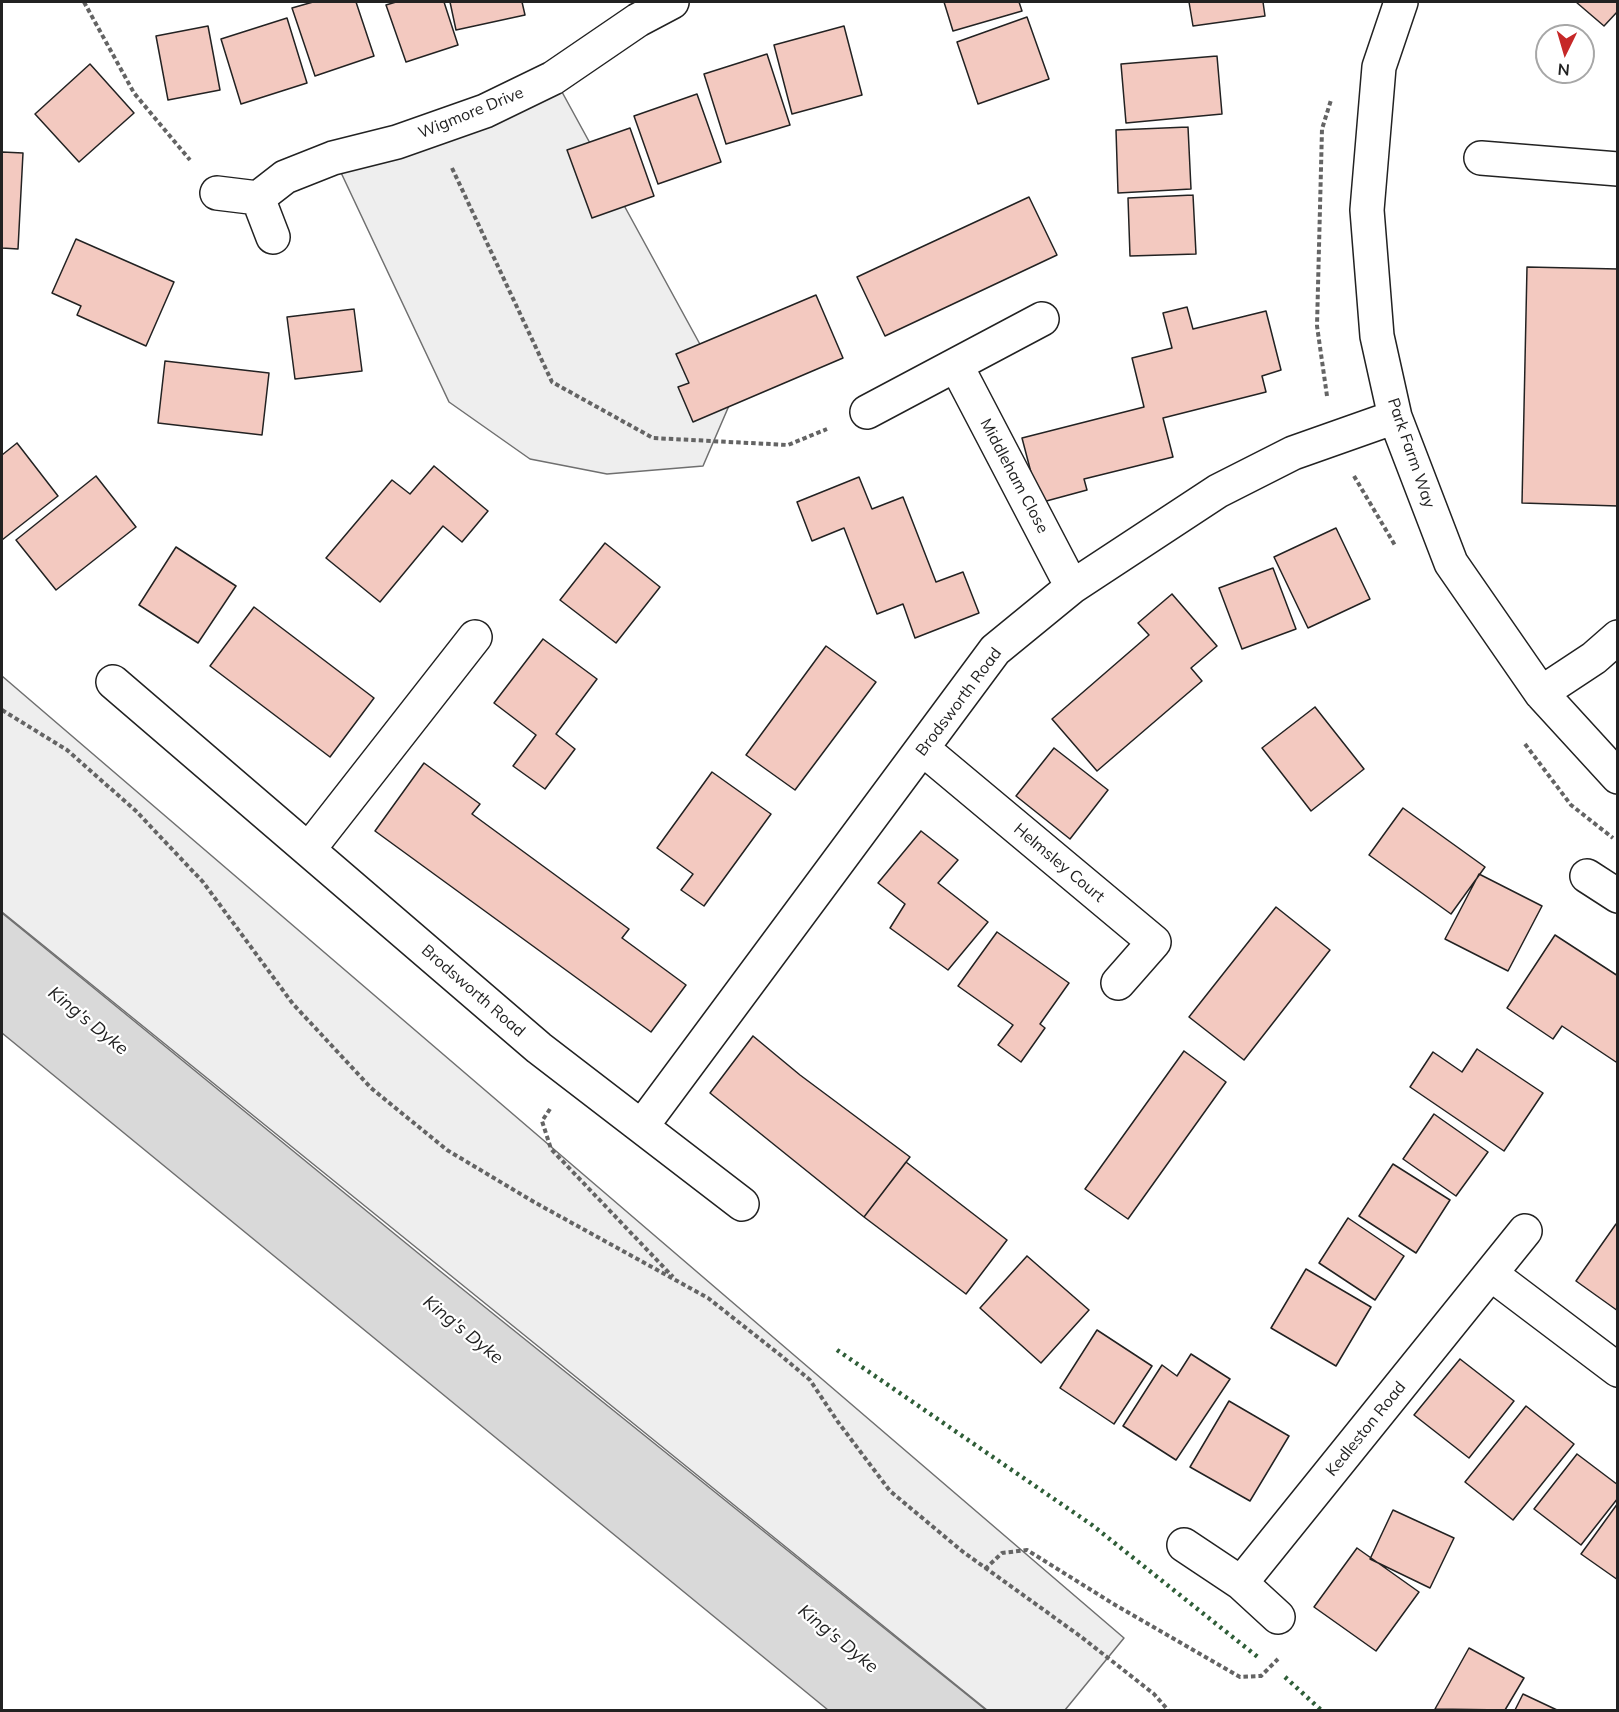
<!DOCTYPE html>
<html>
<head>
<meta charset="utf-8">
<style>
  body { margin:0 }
  #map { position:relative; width:1619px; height:1712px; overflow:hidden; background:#fff; font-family:Mulish,sans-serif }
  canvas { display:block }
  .frame { position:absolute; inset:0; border:3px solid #222; pointer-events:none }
  .north { position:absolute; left:1535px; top:24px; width:60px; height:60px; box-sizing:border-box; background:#fff; border:2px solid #a7a7a7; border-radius:50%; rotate:185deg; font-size:16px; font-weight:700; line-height:24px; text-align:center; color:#222 }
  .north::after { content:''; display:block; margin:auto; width:21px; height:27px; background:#c62828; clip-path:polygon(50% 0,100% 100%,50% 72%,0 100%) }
</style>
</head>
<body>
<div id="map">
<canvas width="1619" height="1712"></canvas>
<div class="frame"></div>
<div class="north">N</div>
</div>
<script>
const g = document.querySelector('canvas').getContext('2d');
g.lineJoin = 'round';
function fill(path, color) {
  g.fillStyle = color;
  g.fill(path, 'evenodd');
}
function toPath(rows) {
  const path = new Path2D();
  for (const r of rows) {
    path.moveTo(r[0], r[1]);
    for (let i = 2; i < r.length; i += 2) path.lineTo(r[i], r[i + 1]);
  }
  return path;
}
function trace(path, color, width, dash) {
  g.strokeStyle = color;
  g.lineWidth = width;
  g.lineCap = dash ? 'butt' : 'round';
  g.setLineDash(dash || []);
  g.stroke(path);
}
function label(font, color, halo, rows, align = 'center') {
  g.font = font + ' Mulish,sans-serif';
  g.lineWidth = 4.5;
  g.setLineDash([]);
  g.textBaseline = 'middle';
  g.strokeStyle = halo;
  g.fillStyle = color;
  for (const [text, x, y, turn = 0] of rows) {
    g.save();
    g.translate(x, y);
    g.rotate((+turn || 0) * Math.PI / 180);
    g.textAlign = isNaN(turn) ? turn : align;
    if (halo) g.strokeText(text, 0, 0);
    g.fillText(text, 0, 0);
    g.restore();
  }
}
const green = toPath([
  [556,81,731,401,703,466,607,474,530,459,449,402,336,162,556,81],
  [2,676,1124,1638,1065,1710,987,1710,2,912,2,676]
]);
const water = toPath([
  [2,913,440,1271,986,1710,828,1710,2,1033,2,913]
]);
const building = toPath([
  [313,2,356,2,374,56,315,76,292,8,313,2],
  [396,2,444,2,458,45,406,62,386,5,396,2],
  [450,2,522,2,525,15,456,30,450,2],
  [944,2,1019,2,1022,11,953,31,944,2],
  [1189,2,1263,2,1265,16,1193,26,1189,2],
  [1576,2,1618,2,1618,11,1604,26,1576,2],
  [1027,17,1049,79,978,104,957,42,1027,17],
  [287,18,307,83,241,104,221,39,287,18],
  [208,26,220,90,168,100,156,36,208,26],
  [844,26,862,95,792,114,774,45,844,26],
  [767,54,790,125,726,144,704,74,767,54],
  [1217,56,1222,114,1126,123,1121,64,1217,56],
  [90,64,134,113,79,162,35,114,90,64],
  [697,94,721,162,658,184,634,116,697,94],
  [1188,127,1191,189,1118,193,1116,130,1188,127],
  [630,128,654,196,592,218,567,150,630,128],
  [2,152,23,153,18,249,2,248,2,152],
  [1193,195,1196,254,1130,256,1128,198,1193,195],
  [1029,197,1057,255,885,336,857,277,1029,197],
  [76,239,174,282,146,346,77,315,81,306,52,293,76,239],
  [1527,267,1618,269,1618,506,1522,503,1527,267],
  [816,295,843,358,693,422,678,387,689,383,676,354,816,295],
  [1187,307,1193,329,1266,311,1281,370,1262,376,1266,392,1163,418,1173,457,1084,479,1087,490,1039,503,1022,438,1144,407,1132,358,1172,348,1163,313,1187,307],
  [354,309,362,371,295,379,287,317,354,309],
  [165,361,269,373,262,435,158,423,165,361],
  [17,443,58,496,2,540,2,455,17,443],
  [434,466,488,511,462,542,443,526,380,602,326,558,392,480,410,494,434,466],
  [96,476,136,527,56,590,16,540,96,476],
  [859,477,872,509,903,497,936,582,963,572,979,613,915,638,903,604,877,614,844,528,812,541,797,502,859,477],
  [1336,528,1370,599,1308,628,1274,557,1336,528],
  [605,543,660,587,616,643,560,600,605,543],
  [176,547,236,586,198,643,139,605,176,547],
  [1273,568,1296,629,1242,649,1219,588,1273,568],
  [1172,594,1217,646,1191,668,1202,681,1097,771,1052,719,1149,635,1138,623,1172,594],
  [254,607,374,698,330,757,210,666,254,607],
  [543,639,597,679,556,734,575,749,545,789,513,766,536,735,494,703,543,639],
  [826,646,876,682,795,790,746,755,826,646],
  [1315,707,1364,769,1311,811,1262,748,1315,707],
  [1054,748,1108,790,1070,839,1016,796,1054,748],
  [424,763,480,804,472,814,629,929,622,938,686,985,651,1032,375,831,424,763],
  [712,772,771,814,704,906,681,890,693,874,657,848,712,772],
  [1403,808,1485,867,1451,914,1369,855,1403,808],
  [921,831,958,860,938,883,988,922,948,970,890,928,905,904,878,883,921,831],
  [1479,874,1542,906,1508,971,1445,939,1479,874],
  [1276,907,1330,950,1244,1060,1189,1017,1276,907],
  [997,932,1069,983,1040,1024,1045,1028,1021,1062,998,1045,1013,1025,958,986,997,932],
  [1555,935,1618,976,1618,1061,1616,1062,1562,1026,1553,1039,1507,1008,1555,935],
  [753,1036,800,1075,910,1157,864,1217,710,1093,753,1036],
  [1477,1049,1543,1093,1504,1151,1410,1087,1433,1052,1462,1072,1477,1049],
  [1184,1051,1226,1082,1128,1219,1085,1189,1184,1051],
  [1434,1114,1488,1152,1456,1196,1403,1159,1434,1114],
  [906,1162,1007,1240,966,1294,864,1217,906,1162],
  [1393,1164,1450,1200,1416,1253,1359,1216,1393,1164],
  [1348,1218,1404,1256,1375,1300,1319,1263,1348,1218],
  [1616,1224,1618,1225,1618,1311,1576,1281,1616,1224],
  [1027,1256,1089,1310,1041,1363,980,1308,1027,1256],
  [1306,1269,1371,1307,1336,1366,1271,1328,1306,1269],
  [1097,1330,1152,1366,1114,1424,1060,1388,1097,1330],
  [1191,1354,1230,1379,1176,1460,1123,1426,1162,1365,1177,1376,1191,1354],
  [1460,1359,1514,1401,1469,1458,1414,1415,1460,1359],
  [1229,1401,1289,1436,1250,1501,1190,1467,1229,1401],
  [1526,1406,1574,1444,1513,1520,1465,1482,1526,1406],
  [1577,1454,1618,1485,1618,1498,1581,1545,1534,1509,1577,1454],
  [1618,1503,1618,1580,1581,1554,1618,1503],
  [1393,1510,1454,1538,1430,1588,1370,1559,1393,1510],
  [1357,1548,1419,1592,1376,1651,1314,1607,1357,1548],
  [1469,1648,1524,1678,1505,1710,1435,1709,1469,1648],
  [1523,1694,1557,1710,1515,1710,1523,1694]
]);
const path = toPath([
  [84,2,134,93,190,160],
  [452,168,552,382,653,438,788,445,827,429],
  [1327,396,1317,326,1322,129,1331,100],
  [1354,476,1396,547],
  [2,710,67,750,136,811,203,882,293,1004,371,1088,447,1150,534,1202,708,1298,779,1354,810,1380,838,1422,890,1491,962,1551,1080,1636,1154,1694,1168,1710],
  [1525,744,1571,805,1613,838],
  [550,1109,542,1121,551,1149,673,1277],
  [985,1569,1002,1553,1027,1550,1112,1603,1240,1677,1261,1676,1278,1659]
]);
const minor = toPath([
  [1401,2,1379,67,1367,210,1377,336,1395,417,1451,563,1541,693,1618,777],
  [1481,158,1618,169],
  [217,193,258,198,273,237],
  [258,198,285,177,333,158,397,142,485,111,553,78,638,20,672,2],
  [956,365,1072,587],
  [867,412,1042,319],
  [113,682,539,1048,742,1204],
  [1541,693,1594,658,1618,637],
  [923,749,1154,942,1118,983],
  [309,849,475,637],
  [1587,876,1618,896],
  [642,1126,995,650,1072,587,1218,491,1293,453,1395,417],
  [1491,1274,1618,1370],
  [1184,1545,1241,1583,1278,1617],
  [1241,1583,1525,1231]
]);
const hedge = toPath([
  [837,1350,1092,1525,1259,1658],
  [1285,1677,1321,1710]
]);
const streetNames = [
  ["Wigmore Drive",471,113,-22],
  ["Park Farm Way",1411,453,71],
  ["Middleham Close",1014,476,62],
  ["Brodsworth Road",959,702,-53],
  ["Helmsley Court",1059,863,40],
  ["Brodsworth Road",473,991,41],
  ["Kedleston Road",1366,1429,-51]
];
const waterNames = [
  ["King's Dyke",88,1021,39],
  ["King's Dyke",463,1330,39],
  ["King's Dyke",838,1639,39]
];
fill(green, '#eee');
trace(green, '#6f6f6f', 1.5);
fill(water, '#d9d9d9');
trace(water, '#6f6f6f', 1.5);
fill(building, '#f3c9c0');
trace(building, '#222', 1.5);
trace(minor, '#222', 36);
trace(path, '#646464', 4, [4.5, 3]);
trace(minor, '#fff', 33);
trace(hedge, '#2f5e38', 4.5, [3, 4.5]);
label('16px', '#222', '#fff', streetNames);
label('italic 18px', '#222', '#fff', waterNames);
</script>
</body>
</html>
